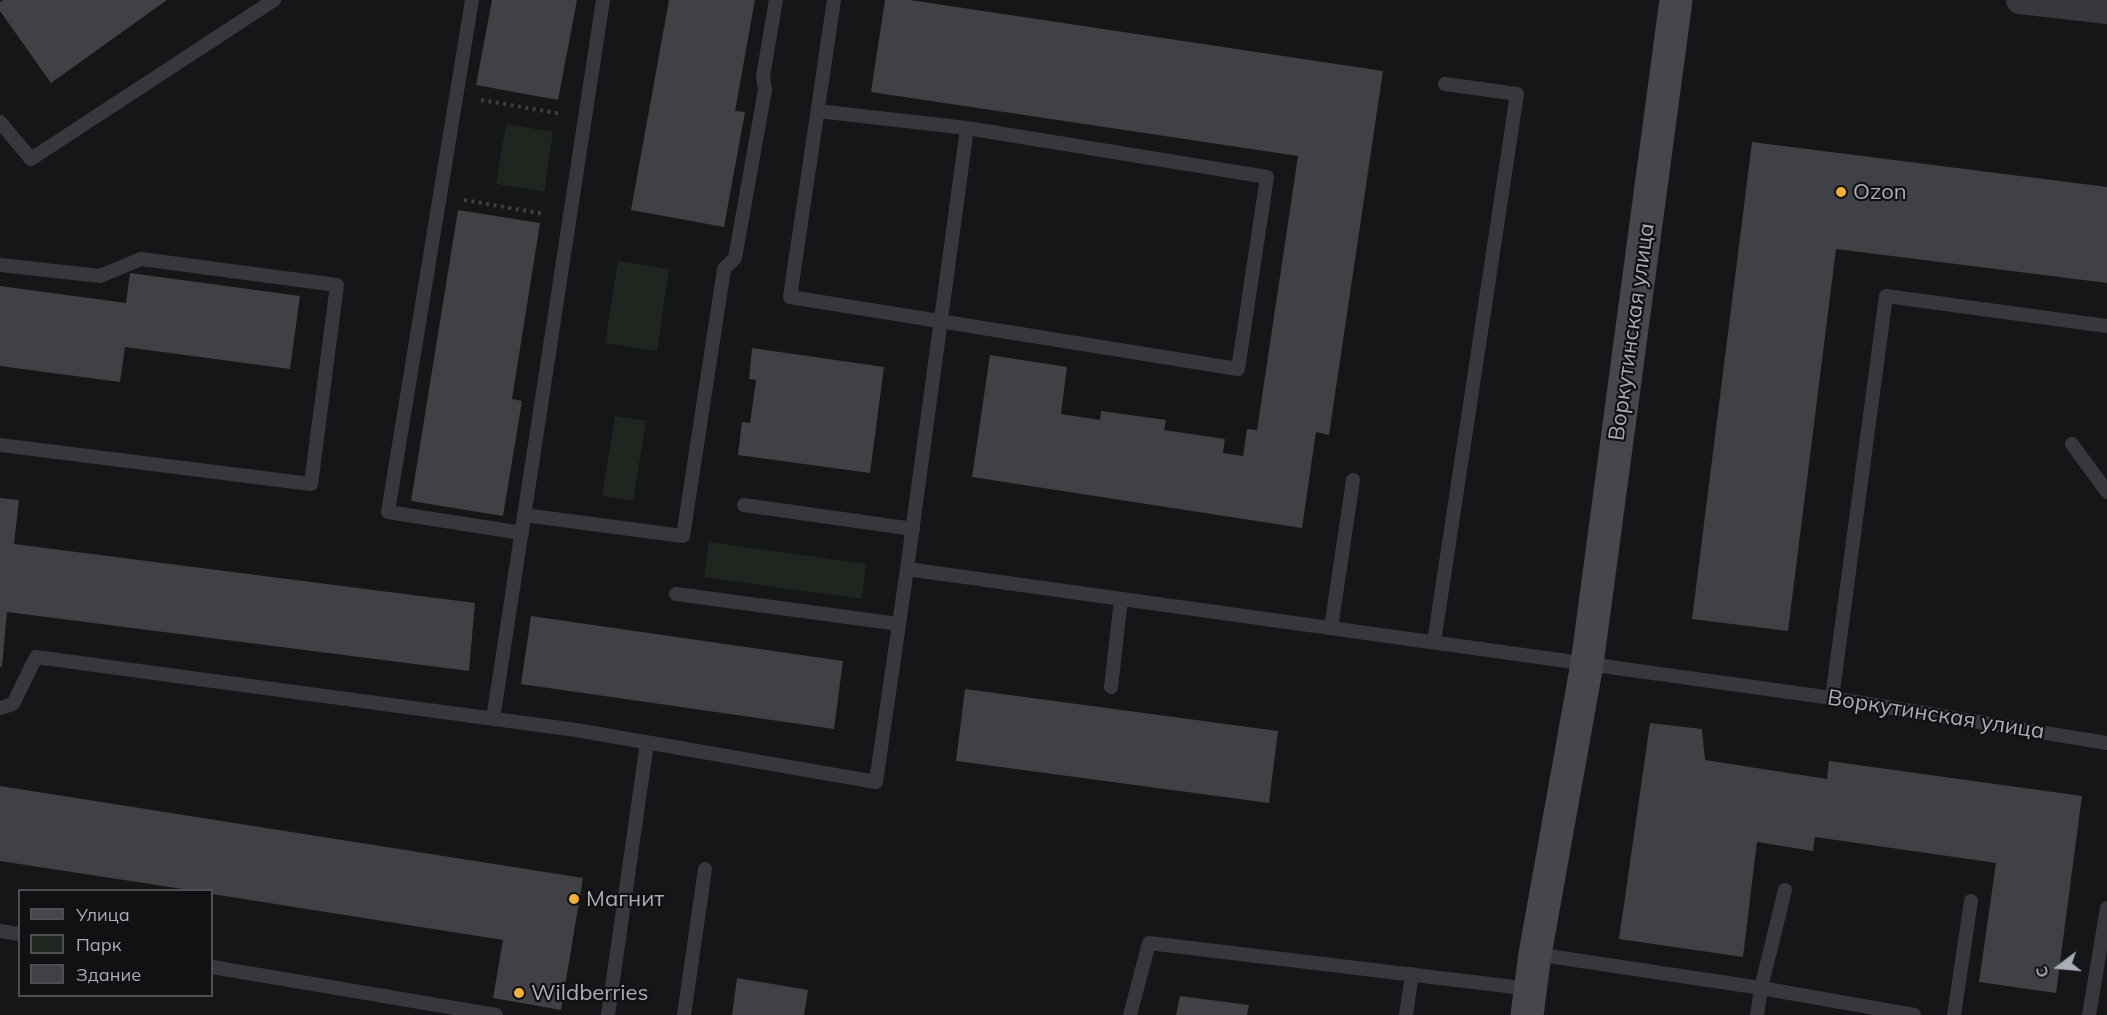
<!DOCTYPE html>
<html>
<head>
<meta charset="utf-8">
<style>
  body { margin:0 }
  #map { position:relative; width:2107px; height:1015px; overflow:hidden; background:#161618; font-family:Mulish,sans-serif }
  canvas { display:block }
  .legend { position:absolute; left:18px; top:889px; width:195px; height:108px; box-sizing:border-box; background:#111113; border:2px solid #4d4f55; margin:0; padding:8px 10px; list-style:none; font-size:18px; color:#a8adb8 }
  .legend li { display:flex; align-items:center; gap:12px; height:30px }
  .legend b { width:30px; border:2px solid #4d4f55 }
  .north { position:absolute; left:2029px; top:937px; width:60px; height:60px; -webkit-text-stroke:4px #111113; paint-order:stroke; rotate:254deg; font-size:16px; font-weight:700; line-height:24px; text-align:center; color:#a8adb8 }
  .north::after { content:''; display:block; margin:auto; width:21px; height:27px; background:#a8adb8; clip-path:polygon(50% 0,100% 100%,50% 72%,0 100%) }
</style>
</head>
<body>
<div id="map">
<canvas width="2107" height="1015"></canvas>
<ul class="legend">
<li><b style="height:8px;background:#45474d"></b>Улица</li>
<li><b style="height:16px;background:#1e261f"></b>Парк</li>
<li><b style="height:16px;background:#404145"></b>Здание</li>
</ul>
<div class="north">С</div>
</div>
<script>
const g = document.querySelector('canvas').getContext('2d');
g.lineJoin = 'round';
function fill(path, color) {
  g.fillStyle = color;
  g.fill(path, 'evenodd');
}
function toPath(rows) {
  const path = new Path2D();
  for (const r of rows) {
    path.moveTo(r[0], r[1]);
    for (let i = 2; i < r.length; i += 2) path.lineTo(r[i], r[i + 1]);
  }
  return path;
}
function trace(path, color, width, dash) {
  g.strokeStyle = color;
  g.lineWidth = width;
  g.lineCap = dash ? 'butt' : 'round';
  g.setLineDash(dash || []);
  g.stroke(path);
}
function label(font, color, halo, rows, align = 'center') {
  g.font = font + ' Mulish,sans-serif';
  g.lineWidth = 4.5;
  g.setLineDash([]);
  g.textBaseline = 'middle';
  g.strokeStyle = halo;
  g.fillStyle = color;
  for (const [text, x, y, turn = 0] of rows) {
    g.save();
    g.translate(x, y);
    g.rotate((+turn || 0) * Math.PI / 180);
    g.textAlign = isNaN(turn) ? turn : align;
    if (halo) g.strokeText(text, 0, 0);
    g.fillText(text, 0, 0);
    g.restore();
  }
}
const green = toPath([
  [506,124,553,132,544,192,496,184],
  [618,261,669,269,657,351,605,343],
  [615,416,646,421,633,501,602,496],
  [709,542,866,564,862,599,704,577]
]);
const building = toPath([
  [3,0,167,0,51,83,0,11,0,2],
  [492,0,577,0,558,100,476,85],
  [669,0,755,0,735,111,745,112,724,227,631,210],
  [885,0,910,0,1383,71,1329,435,1316,432,1302,528,972,477,990,355,1067,367,1061,414,1100,420,1101,411,1166,420,1164,430,1225,439,1223,453,1243,456,1247,429,1257,430,1298,156,871,92],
  [1752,142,2107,187,2107,283,1836,249,1788,631,1692,619],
  [458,210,540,223,512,399,522,401,503,516,411,501],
  [130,273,300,296,290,369,125,347,120,382,0,366,0,286,126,303],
  [752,348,884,367,870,473,738,455,742,422,750,423,756,380,749,379],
  [0,498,19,500,14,544,475,603,469,671,7,612,2,667,0,666],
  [531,616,843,661,834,729,521,684],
  [965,689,1278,731,1269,803,956,761],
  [1650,723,1702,729,1705,760,1827,779,1829,761,2082,796,2056,993,1979,982,1996,863,1815,837,1813,851,1757,842,1743,957,1619,939],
  [0,786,583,878,561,1010,493,998,503,940,212,894,212,890,189,890,0,861],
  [737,978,808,990,804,1015,732,1015],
  [1180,996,1249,1005,1247,1015,1176,1015]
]);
const path = toPath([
  [481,100,562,114],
  [464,200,545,214]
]);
const lane = toPath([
  [472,0,388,512,522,533],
  [818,111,967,128,1267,177,1238,369,790,297,834,0],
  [0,122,31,159,274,0],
  [967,128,907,569,1832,698,2107,743],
  [0,265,100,276,141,259,337,285,311,484,0,445],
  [2072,444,2107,492],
  [744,505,913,529],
  [524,515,683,536,724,269,735,258,765,90,763,76,776,0],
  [676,594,899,624],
  [1331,628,1353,480],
  [1434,642,1517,94,1445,84],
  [1111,687,1121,599],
  [1832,698,1886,296,2107,326],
  [0,708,13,704,36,657,576,730,876,782,907,569],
  [493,719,603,0],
  [0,931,20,934],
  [1535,954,1761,988,1914,1015],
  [212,967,496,1015],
  [608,1015,647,743],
  [684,1015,705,869],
  [1130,1015,1149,943,1531,989],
  [1406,1015,1412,974],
  [1757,1015,1761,988,1785,890],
  [1954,1015,1971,901],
  [2089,1015,2107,908]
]);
const street = toPath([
  [2020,0,2107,10]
]);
const secondary = toPath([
  [1527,1015,1535,954,1587,664,1676,0]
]);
const markers = [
  [1841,192,6,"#f2b134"],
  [574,899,6,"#f2b134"],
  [519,993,6,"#f2b134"]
];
const poiNames = [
  ["Ozon",1853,192],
  ["Магнит",586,899],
  ["Wildberries",531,993]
];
const streetNames = [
  ["Воркутинская улица",1632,332,-82],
  ["Воркутинская улица",1936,715,9]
];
fill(green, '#1e261f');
fill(building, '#404145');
trace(path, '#3d3f44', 4, [3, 4.5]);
trace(lane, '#37383d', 14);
trace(street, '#37383d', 28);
trace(secondary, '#45474d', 33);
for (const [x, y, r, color] of markers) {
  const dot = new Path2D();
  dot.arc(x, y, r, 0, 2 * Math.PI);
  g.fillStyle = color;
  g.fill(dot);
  trace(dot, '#111113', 2);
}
label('22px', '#a8adb8', '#111113', poiNames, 'left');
label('22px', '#a8adb8', '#111113', streetNames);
</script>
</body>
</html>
